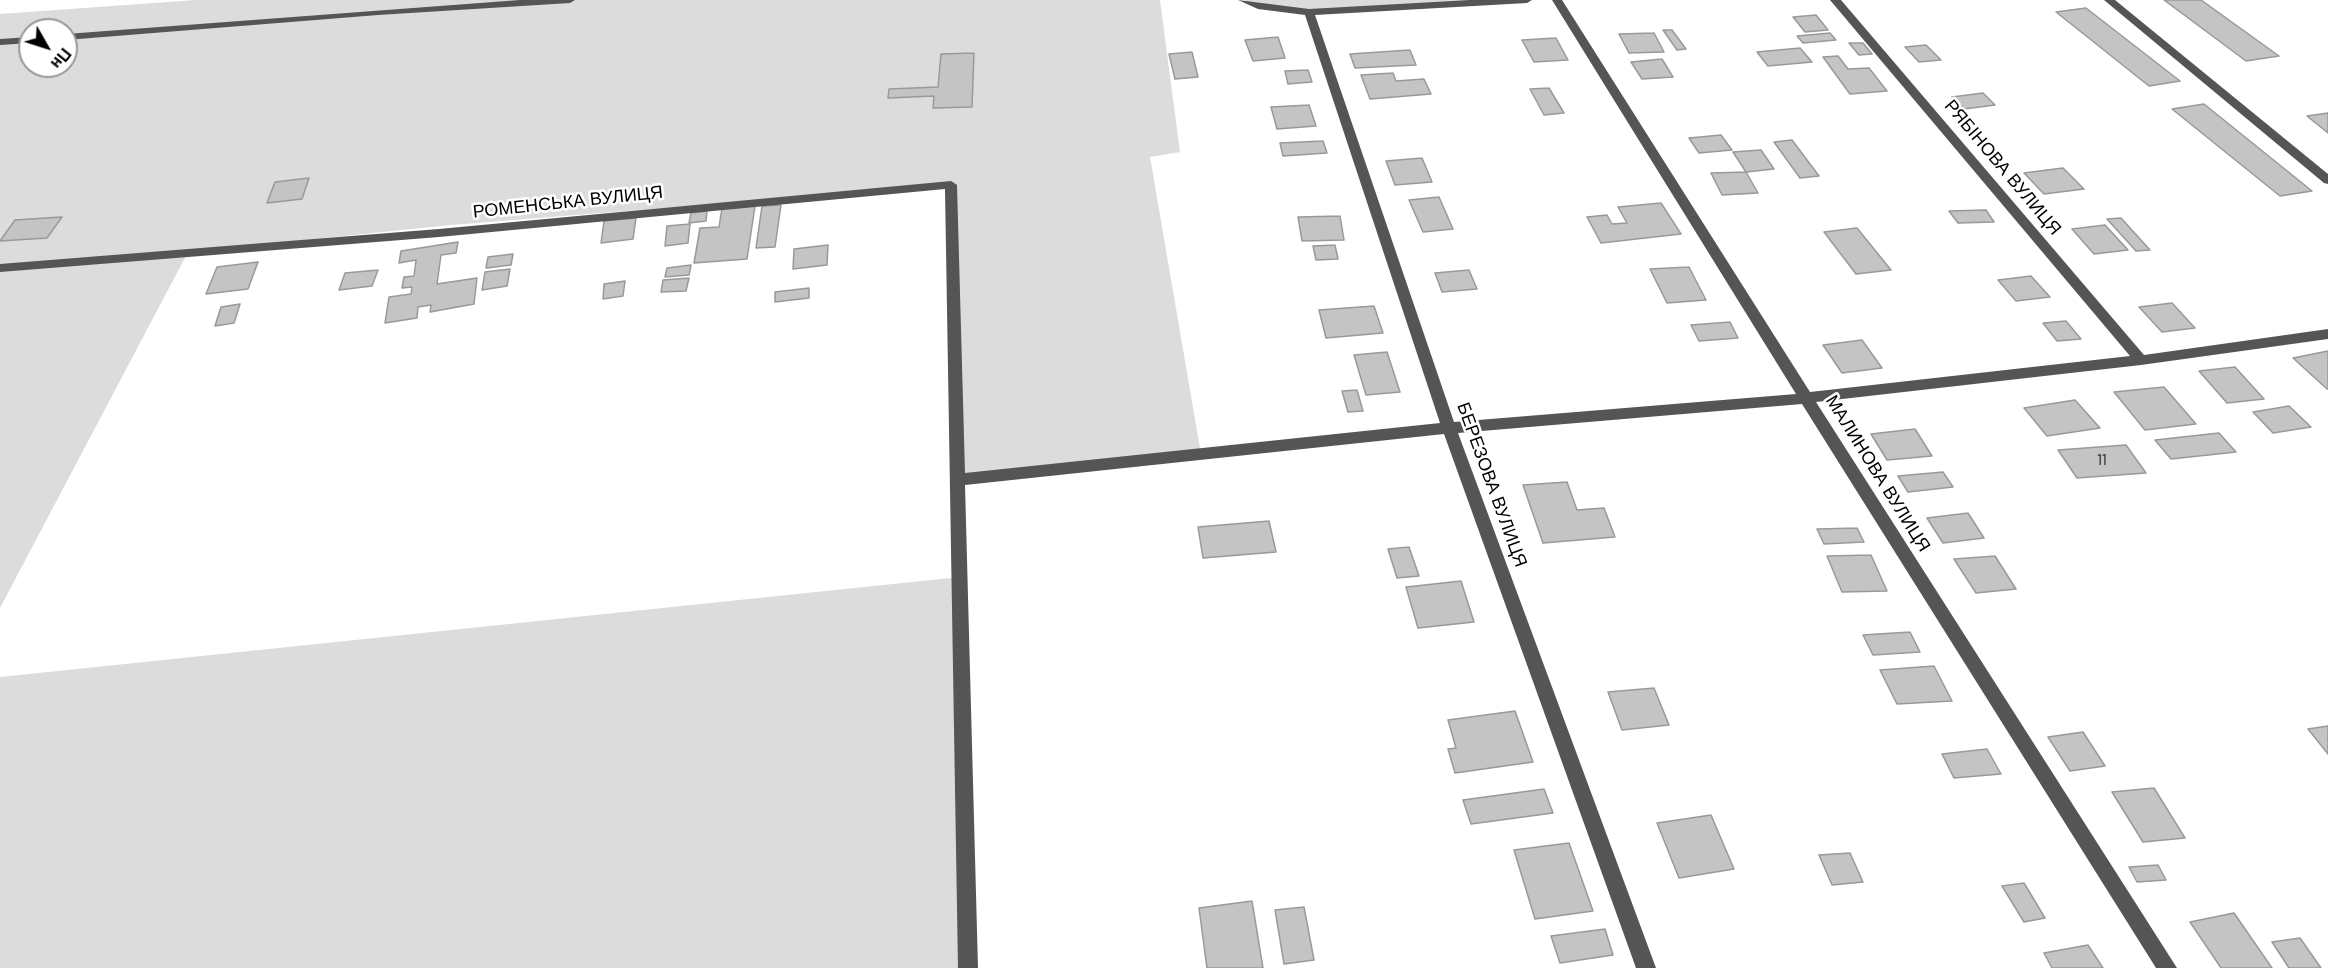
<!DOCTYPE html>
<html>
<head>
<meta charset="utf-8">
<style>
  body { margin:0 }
  #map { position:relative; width:2328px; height:968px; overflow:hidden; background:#fff; font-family:"DM Sans",sans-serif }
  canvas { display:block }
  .north { position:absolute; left:18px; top:18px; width:60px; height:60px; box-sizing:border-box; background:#fff; border:2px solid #999; border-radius:50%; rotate:129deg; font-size:16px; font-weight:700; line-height:24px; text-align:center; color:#000 }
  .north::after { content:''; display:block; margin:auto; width:21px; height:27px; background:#000; clip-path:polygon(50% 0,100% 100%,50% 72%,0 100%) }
</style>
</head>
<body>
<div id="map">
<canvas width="2328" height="968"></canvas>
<div class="north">Пн</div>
</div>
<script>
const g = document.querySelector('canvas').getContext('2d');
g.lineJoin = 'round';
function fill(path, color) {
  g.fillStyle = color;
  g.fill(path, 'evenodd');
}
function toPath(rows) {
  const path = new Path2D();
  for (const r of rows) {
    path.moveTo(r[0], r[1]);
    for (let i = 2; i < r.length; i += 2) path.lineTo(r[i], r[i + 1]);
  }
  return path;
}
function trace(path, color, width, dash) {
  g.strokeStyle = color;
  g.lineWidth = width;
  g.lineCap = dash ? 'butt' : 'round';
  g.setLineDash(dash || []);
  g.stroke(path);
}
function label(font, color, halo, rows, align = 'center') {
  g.font = font + ' "DM Sans",sans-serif';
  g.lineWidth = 5;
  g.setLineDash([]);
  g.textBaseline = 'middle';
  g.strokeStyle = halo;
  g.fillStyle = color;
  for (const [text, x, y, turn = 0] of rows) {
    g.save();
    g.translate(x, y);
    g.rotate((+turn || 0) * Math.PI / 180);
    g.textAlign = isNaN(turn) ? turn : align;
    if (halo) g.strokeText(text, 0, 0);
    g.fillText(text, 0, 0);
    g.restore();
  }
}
const green = toPath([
  [196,0,1160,0,1180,152,1150,157,1201,454,965,479,951,185,451,225,188,252,0,608,0,14],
  [30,30,66,30,66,66,30,66],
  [1244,0,1526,0,1309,12,1258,6],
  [960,577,964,968,0,968,0,677]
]);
const building = toPath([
  [2164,0,2201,0,2279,56,2246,61,2164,0],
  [2086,8,2180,81,2149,86,2056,12,2086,8],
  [1816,15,1828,30,1805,32,1793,17,1816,15],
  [1663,30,1672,30,1686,49,1677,50,1663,30],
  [1654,33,1664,52,1629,53,1619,34,1654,33],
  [1830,33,1836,40,1803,43,1797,36,1830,33],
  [1278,37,1285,58,1253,61,1245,40,1278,37],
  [1556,38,1568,60,1534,62,1522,40,1556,38],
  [1849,43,1863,43,1872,54,1859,55,1849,43],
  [1926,45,1941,60,1919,62,1905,47,1926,45],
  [1800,48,1812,62,1768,66,1757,52,1800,48],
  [1410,50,1416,65,1355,68,1350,54,1410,50],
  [1192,52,1198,77,1175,79,1169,54,1192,52],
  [974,53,972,107,933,108,934,96,888,98,889,89,938,87,941,54,974,53],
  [1838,56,1848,69,1869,68,1887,91,1850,94,1823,57,1838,56],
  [1662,59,1673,77,1642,79,1631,62,1662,59],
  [1308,70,1312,82,1288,84,1285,71,1308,70],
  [1393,73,1396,81,1424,79,1431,94,1370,99,1361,75,1393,73],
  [1549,88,1564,113,1544,115,1530,89,1549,88],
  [1983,93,1995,105,1964,109,1952,97,1983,93],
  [2204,104,2312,191,2280,196,2172,109,2204,104],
  [1309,105,1316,126,1277,129,1271,107,1309,105],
  [2328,113,2328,133,2307,116,2328,113],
  [1721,135,1732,150,1699,153,1689,138,1721,135],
  [1792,140,1819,176,1800,178,1774,142,1792,140],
  [1323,141,1327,153,1283,156,1280,143,1323,141],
  [1761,150,1774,169,1746,172,1733,152,1761,150],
  [1422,158,1432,182,1395,185,1386,161,1422,158],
  [2063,168,2084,189,2044,194,2024,173,2063,168],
  [1746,172,1758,193,1722,195,1711,173,1746,172],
  [309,178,302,199,267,203,275,182,309,178],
  [1439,197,1453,229,1423,232,1409,200,1439,197],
  [1661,203,1681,234,1601,243,1587,217,1607,215,1612,224,1627,223,1618,207,1661,203],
  [781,205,775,247,756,248,762,206,781,205],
  [755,206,747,259,694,263,700,228,719,227,722,208,755,206],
  [1986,210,1994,222,1958,223,1949,211,1986,210],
  [707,211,706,221,689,223,691,213,707,211],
  [1340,216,1344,240,1302,241,1298,217,1340,216],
  [62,217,47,238,0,241,15,220,62,217],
  [636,218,633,239,601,243,604,221,636,218],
  [2121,218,2150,250,2136,251,2107,219,2121,218],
  [690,224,688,243,665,246,667,226,690,224],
  [2105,225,2128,250,2094,254,2072,229,2105,225],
  [1857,228,1891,270,1856,274,1824,232,1857,228],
  [458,242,456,253,441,255,437,284,477,278,474,304,430,312,431,305,418,307,417,318,385,323,389,297,411,294,412,287,402,288,404,277,414,276,416,260,399,263,401,251,458,242],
  [828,245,827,265,793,269,794,249,828,245],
  [1335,245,1338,259,1316,260,1313,246,1335,245],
  [513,254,511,265,486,268,488,257,513,254],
  [258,262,248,289,206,294,217,267,258,262],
  [691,265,689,275,665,277,667,268,691,265],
  [1689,267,1706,300,1667,303,1650,269,1689,267],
  [510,269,507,286,482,290,485,272,510,269],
  [378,270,372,286,339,290,345,273,378,270],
  [1469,270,1477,289,1442,292,1435,273,1469,270],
  [2031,276,2050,297,2016,301,1998,280,2031,276],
  [689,278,686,291,661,292,663,280,689,278],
  [625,281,623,296,603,299,604,284,625,281],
  [809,288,809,298,775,302,775,292,809,288],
  [2172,303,2195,328,2162,332,2139,307,2172,303],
  [240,304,234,323,215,326,221,307,240,304],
  [1374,306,1383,333,1326,338,1319,310,1374,306],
  [2066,321,2081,339,2057,341,2043,323,2066,321],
  [1730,322,1738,338,1699,341,1691,325,1730,322],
  [1862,340,1882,368,1842,373,1823,345,1862,340],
  [2328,351,2328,389,2327,389,2293,358,2328,351],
  [1387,352,1400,392,1366,395,1354,355,1387,352],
  [2235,367,2264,399,2227,403,2199,371,2235,367],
  [2164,387,2196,424,2145,430,2114,392,2164,387],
  [1357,390,1363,411,1348,412,1342,391,1357,390],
  [2075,400,2100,428,2047,436,2024,408,2075,400],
  [2289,406,2311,427,2273,433,2253,412,2289,406],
  [1915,429,1932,456,1887,460,1871,434,1915,429],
  [2219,433,2236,452,2171,459,2155,440,2219,433],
  [2126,445,2146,473,2077,478,2058,450,2126,445],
  [1943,472,1953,487,1908,492,1898,476,1943,472],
  [1567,482,1577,510,1604,508,1615,537,1543,543,1523,485,1567,482],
  [1968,513,1984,538,1943,543,1927,518,1968,513],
  [1269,521,1276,552,1203,558,1198,527,1269,521],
  [1857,528,1864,542,1824,544,1817,529,1857,528],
  [1409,547,1419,576,1397,578,1388,549,1409,547],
  [1871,555,1887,591,1842,592,1827,556,1871,555],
  [1995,556,2016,589,1976,593,1954,559,1995,556],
  [1461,581,1474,622,1418,628,1406,587,1461,581],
  [1910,632,1920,652,1873,655,1863,635,1910,632],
  [1934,666,1952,701,1897,704,1880,670,1934,666],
  [1654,688,1669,725,1622,730,1608,692,1654,688],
  [1515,711,1533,762,1455,773,1448,749,1456,748,1448,720,1515,711],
  [2328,726,2328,754,2308,729,2328,726],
  [2083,732,2105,766,2070,771,2048,737,2083,732],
  [1987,749,2001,774,1954,778,1942,754,1987,749],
  [2154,788,2185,838,2143,842,2112,792,2154,788],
  [1544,789,1553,813,1471,824,1463,800,1544,789],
  [1711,815,1734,869,1679,878,1657,823,1711,815],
  [1569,843,1593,911,1535,919,1514,850,1569,843],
  [1850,853,1863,882,1832,885,1819,855,1850,853],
  [2158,865,2166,880,2137,882,2129,867,2158,865],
  [2024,883,2045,918,2024,922,2002,886,2024,883],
  [1252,901,1263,968,1207,968,1199,908,1252,901],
  [1304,907,1314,960,1284,964,1275,910,1304,907],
  [2234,913,2272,968,2221,968,2190,922,2234,913],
  [1605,929,1613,955,1560,963,1551,936,1605,929],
  [2300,938,2321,968,2289,968,2272,942,2300,938],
  [2088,945,2103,968,2052,968,2044,953,2088,945]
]);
const minor = toPath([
  [520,0,575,0,570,3,378,15,66,40,66,34,520,0],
  [1238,0,1309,9,1470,0,1532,0,1527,3,1315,15,1454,422,1796,394,1552,0,1562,0,1810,392,2130,356,1830,0,1841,0,2144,355,2328,329,2328,339,2141,365,1816,402,2177,968,2156,968,1802,404,1458,433,1656,968,1636,968,1444,434,965,485,978,968,958,968,945,189,439,237,0,272,0,264,439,229,951,181,957,185,965,473,1440,423,1305,15,1258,9,1238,0],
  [2104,0,2115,0,2328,174,2328,184,2324,183,2104,0],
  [30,37,30,43,0,45,0,39,30,37]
]);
const numberNames = [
  ["11",2102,461]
];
const streetNames = [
  ["РЯБІНОВА ВУЛИЦЯ",2002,168,50],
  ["РОМЕНСЬКА ВУЛИЦЯ",568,203,-6],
  ["МАЛИНОВА ВУЛИЦЯ",1877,474,58],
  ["БЕРЕЗОВА ВУЛИЦЯ",1491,485,70]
];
fill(green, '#dcdcdc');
fill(building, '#c4c4c4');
trace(building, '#999', 1.5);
fill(minor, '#555');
label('15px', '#313131', null, numberNames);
label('18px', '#000', '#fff', streetNames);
</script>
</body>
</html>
